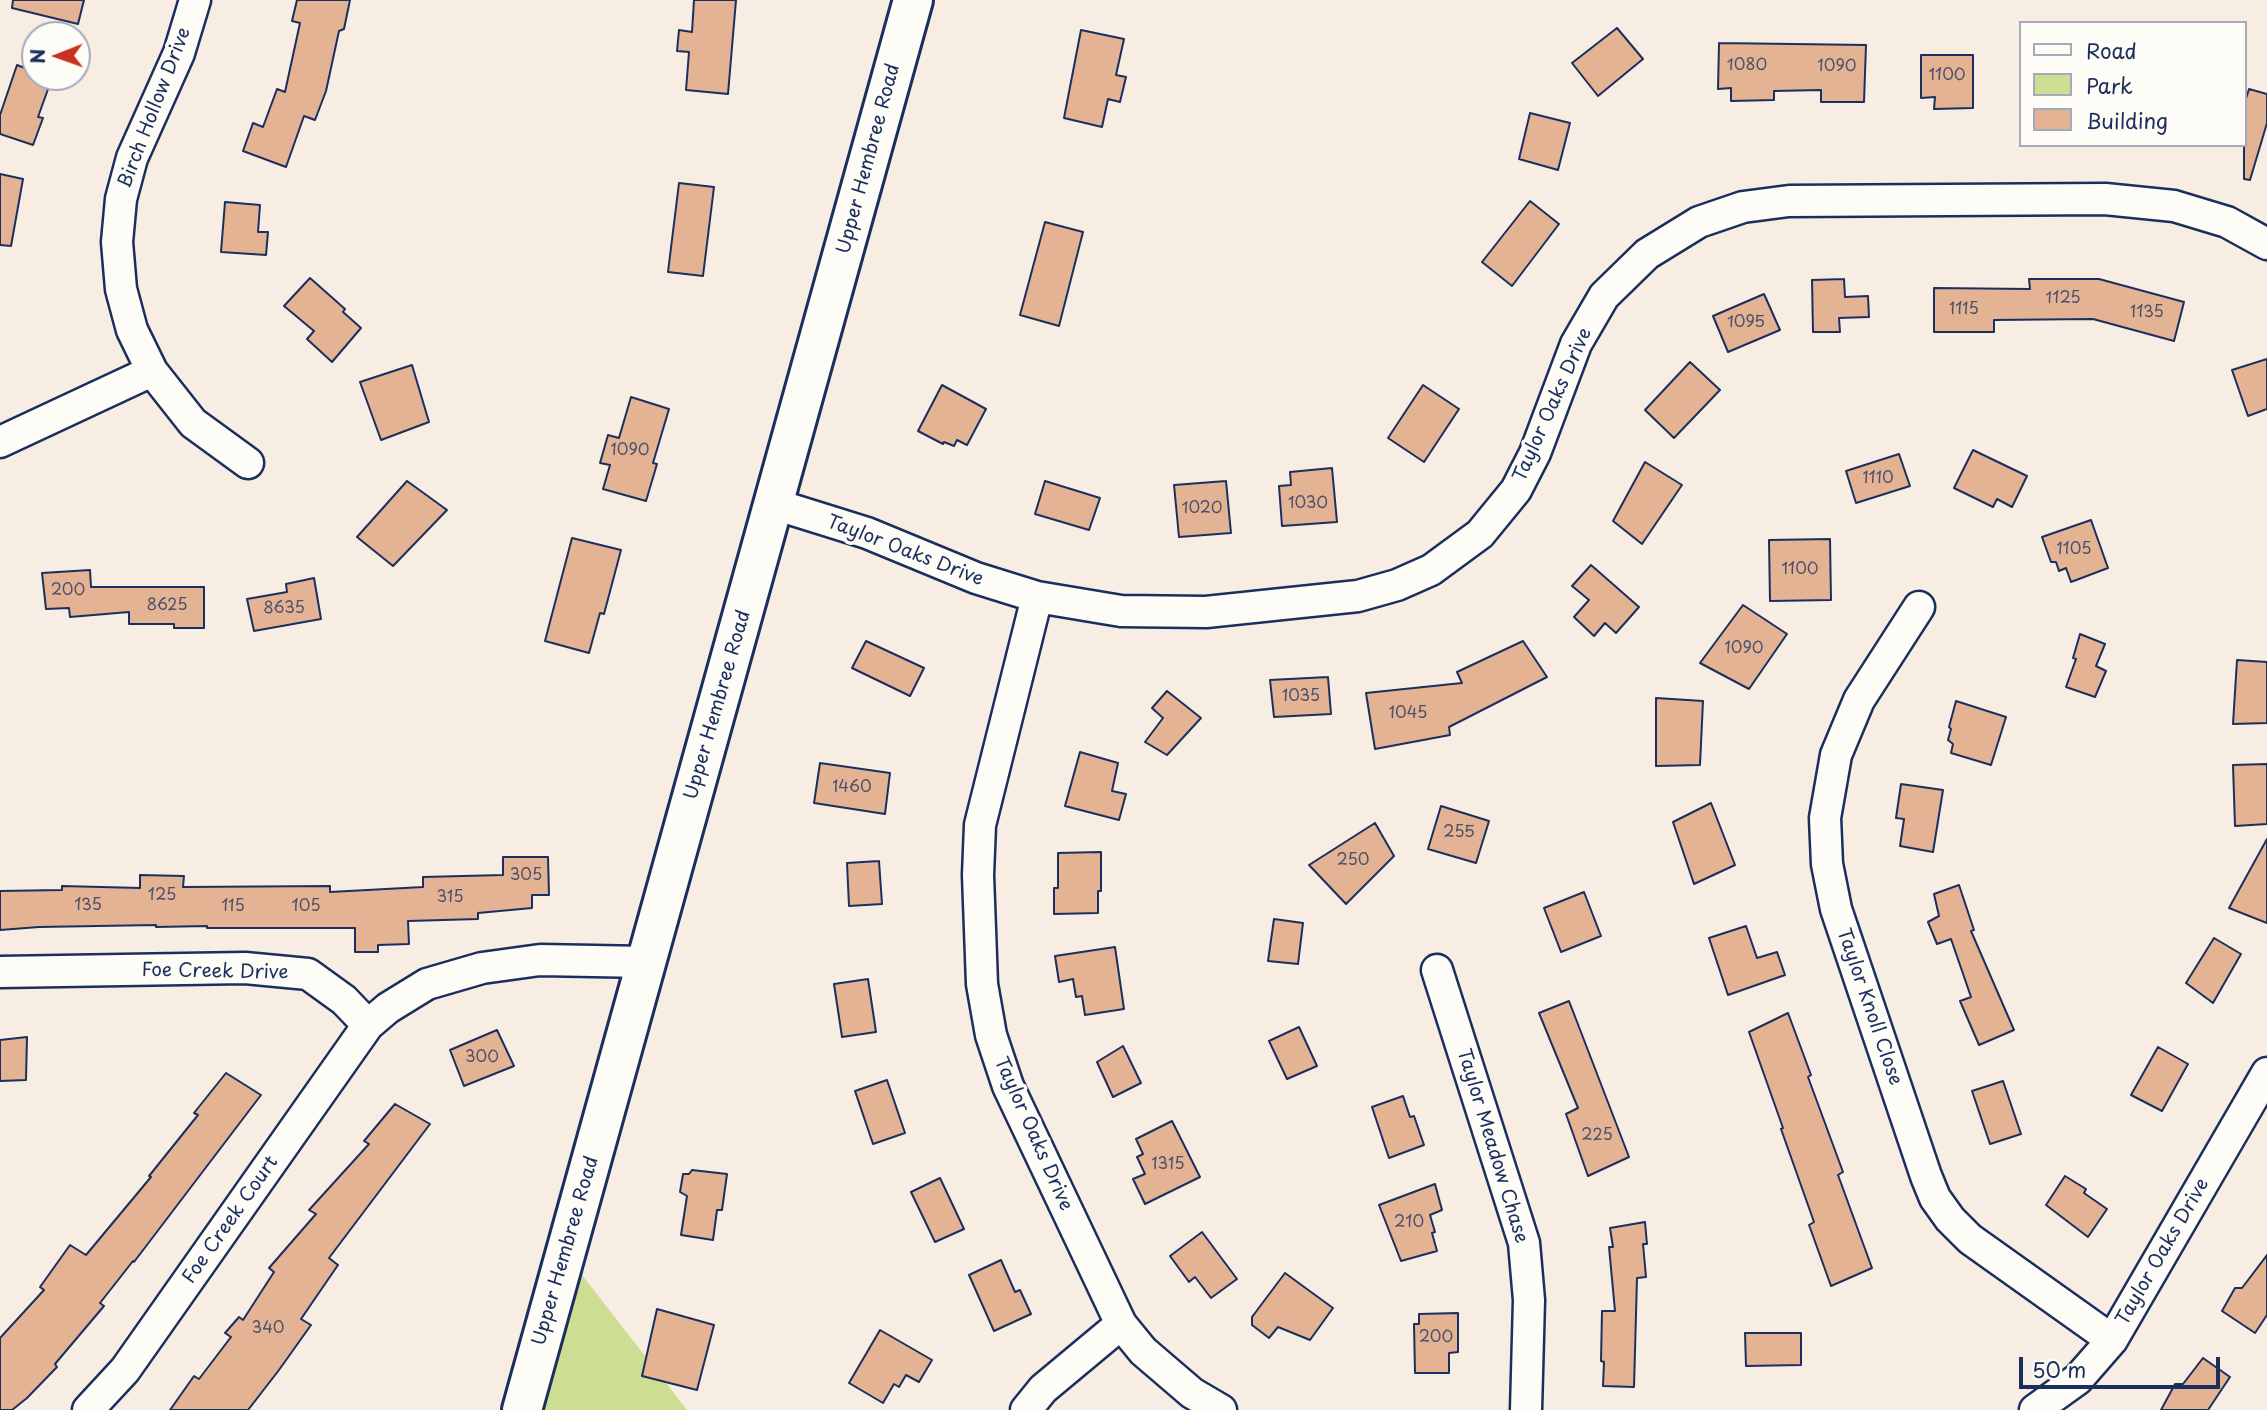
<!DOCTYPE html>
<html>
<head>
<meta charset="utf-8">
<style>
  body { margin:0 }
  #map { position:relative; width:2267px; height:1410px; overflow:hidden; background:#f8ede3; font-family:"Playpen Sans",sans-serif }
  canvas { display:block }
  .legend { position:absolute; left:2019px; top:21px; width:228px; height:126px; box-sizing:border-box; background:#fdfcf7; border:2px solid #a3aaba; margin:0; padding:9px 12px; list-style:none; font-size:21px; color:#1b2f5e }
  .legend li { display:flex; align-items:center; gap:14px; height:35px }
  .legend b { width:35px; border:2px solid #a3aaba }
  .north { position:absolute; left:21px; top:21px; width:70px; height:70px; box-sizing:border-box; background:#fdfcf7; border:2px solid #a3aaba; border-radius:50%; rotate:269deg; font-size:19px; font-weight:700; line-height:28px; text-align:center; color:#1b2f5e }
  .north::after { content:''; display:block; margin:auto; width:24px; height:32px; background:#c8321e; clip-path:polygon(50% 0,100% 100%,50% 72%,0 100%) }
  .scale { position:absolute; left:2019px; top:1357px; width:201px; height:32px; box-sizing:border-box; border:4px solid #1b2f5e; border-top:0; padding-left:9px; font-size:21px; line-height:24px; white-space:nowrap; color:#1b2f5e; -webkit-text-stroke:5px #fdfcf7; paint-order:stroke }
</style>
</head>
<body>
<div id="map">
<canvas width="2267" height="1410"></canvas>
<ul class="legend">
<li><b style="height:9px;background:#fdfcf7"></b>Road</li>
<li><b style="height:19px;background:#cddd91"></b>Park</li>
<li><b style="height:19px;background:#e3b394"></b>Building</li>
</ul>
<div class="north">N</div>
<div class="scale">50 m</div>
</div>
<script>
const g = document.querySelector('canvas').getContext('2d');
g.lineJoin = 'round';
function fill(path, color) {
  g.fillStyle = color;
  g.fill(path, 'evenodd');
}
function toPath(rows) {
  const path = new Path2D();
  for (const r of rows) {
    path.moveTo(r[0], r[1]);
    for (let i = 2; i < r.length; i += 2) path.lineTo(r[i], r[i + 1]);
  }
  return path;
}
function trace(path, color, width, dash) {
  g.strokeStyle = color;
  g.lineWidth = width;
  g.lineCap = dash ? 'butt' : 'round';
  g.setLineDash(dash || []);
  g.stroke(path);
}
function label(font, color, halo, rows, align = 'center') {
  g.font = font + ' "Playpen Sans",sans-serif';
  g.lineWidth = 7;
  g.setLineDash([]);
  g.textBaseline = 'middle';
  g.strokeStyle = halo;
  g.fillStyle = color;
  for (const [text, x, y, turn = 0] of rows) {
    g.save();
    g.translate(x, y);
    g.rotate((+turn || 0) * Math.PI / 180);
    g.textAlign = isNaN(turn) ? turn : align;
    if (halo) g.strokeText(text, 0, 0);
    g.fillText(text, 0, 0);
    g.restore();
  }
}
const green = toPath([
  [551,1235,687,1410,512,1410]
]);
const building = toPath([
  [13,0,84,0,78,24,12,8,13,0],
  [297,0,350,0,344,29,339,31,326,91,315,120,304,116,286,167,243,151,253,123,263,127,277,89,285,92,300,23,292,21,297,0],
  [694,0,736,0,728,94,686,90,689,52,677,51,679,30,692,32,694,0],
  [1617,28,1643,59,1598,96,1572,63,1617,28],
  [1081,30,1124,39,1116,75,1126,77,1120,102,1108,99,1102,127,1064,118,1081,30],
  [1719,43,1866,45,1864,102,1821,102,1821,90,1774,91,1774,100,1731,101,1731,88,1718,89,1719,43],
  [1921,55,1973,55,1973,108,1934,109,1935,97,1921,98,1921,55],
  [17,65,35,72,35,77,52,78,38,117,43,118,33,145,0,134,0,115,17,65],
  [2249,89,2267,94,2267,123,2250,180,2244,179,2244,105,2249,89],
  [1530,113,1570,123,1558,170,1519,159,1530,113],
  [0,174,23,179,11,246,0,245,0,174],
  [679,183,714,187,703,276,668,272,679,183],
  [1530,201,1559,224,1512,286,1482,262,1530,201],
  [225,202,260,205,258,232,268,232,266,255,221,252,225,202],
  [1045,222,1083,232,1059,326,1020,315,1045,222],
  [310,278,345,309,343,312,361,328,332,362,307,339,314,331,284,306,310,278],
  [1844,279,1845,297,1868,296,1869,317,1839,318,1840,332,1813,332,1812,280,1844,279],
  [2029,279,2099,279,2184,302,2174,341,2093,319,1994,320,1994,332,1934,332,1934,288,2030,289,2029,279],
  [1764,294,1780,330,1728,352,1713,316,1764,294],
  [2267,359,2267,409,2248,416,2232,370,2267,359],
  [1690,362,1720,390,1674,438,1645,410,1690,362],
  [412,365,429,422,381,440,360,382,412,365],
  [942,385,986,409,967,445,957,440,954,446,944,442,943,444,918,431,942,385],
  [1423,385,1459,409,1424,462,1388,438,1423,385],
  [631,397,669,409,653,463,657,464,646,501,603,489,610,465,600,463,608,435,619,438,631,397],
  [1973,450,2027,476,2012,507,1997,499,1993,507,1954,488,1973,450],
  [1899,454,1910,486,1856,503,1846,471,1899,454],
  [1645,462,1682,485,1642,544,1613,521,1645,462],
  [1332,468,1337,522,1282,526,1279,486,1291,485,1290,472,1332,468],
  [407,481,447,510,393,566,357,537,407,481],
  [1045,481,1100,498,1089,530,1035,514,1045,481],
  [1226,481,1231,533,1179,537,1174,485,1226,481],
  [2091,520,2108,568,2071,582,2066,568,2059,571,2056,562,2051,562,2042,537,2091,520],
  [572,538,621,550,604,614,600,613,589,653,545,641,572,538],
  [1830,539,1831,600,1770,601,1769,540,1830,539],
  [1591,565,1639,607,1616,633,1605,623,1594,636,1574,617,1589,600,1572,586,1591,565],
  [90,570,91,587,204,587,204,628,174,628,174,624,129,624,129,612,70,617,69,608,46,609,42,573,90,570],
  [314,578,321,619,254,631,247,599,287,592,286,584,314,578],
  [1743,605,1787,634,1749,689,1700,663,1743,605],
  [2080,634,2105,644,2096,666,2106,671,2095,697,2066,687,2076,659,2073,658,2080,634],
  [866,641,924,668,910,696,852,668,866,641],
  [1523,641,1547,677,1449,727,1450,735,1375,749,1366,693,1462,683,1457,672,1523,641],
  [2237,660,2267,662,2267,723,2233,724,2237,660],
  [1328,677,1331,714,1274,717,1270,680,1328,677],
  [1167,691,1201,718,1167,755,1145,742,1163,718,1152,708,1167,691],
  [1656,698,1703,701,1700,765,1656,766,1656,698],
  [1956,701,2006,717,1991,765,1951,753,1953,744,1948,740,1951,729,1949,727,1956,701],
  [1080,752,1118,763,1112,791,1126,794,1119,820,1065,806,1080,752],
  [820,763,890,773,885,814,814,803,820,763],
  [2267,764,2267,824,2235,826,2233,765,2267,764],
  [1901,784,1943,790,1933,852,1900,846,1904,819,1896,818,1901,784],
  [1711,803,1735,865,1694,884,1673,822,1711,803],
  [1441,806,1489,821,1476,863,1428,849,1441,806],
  [1375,823,1394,856,1346,904,1309,865,1375,823],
  [2267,839,2267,923,2229,908,2267,839],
  [1101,852,1101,891,1098,891,1098,913,1054,914,1054,888,1058,888,1058,853,1101,852],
  [503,857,548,857,549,895,532,895,532,908,478,913,478,919,408,921,409,944,378,945,378,952,355,952,355,928,207,928,207,926,156,927,156,925,39,927,0,930,0,891,62,890,62,886,140,888,140,875,184,876,183,887,330,886,330,892,423,887,423,877,503,875,503,857],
  [879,861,882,904,849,906,847,863,879,861],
  [1959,885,1974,930,1971,931,2014,1030,1979,1045,1960,1001,1971,997,1951,939,1937,944,1928,922,1939,916,1934,894,1959,885],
  [1584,892,1601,936,1561,952,1544,908,1584,892],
  [1274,919,1303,923,1298,964,1268,961,1274,919],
  [1746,926,1757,958,1777,952,1785,975,1728,995,1709,938,1746,926],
  [2214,938,2241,954,2213,1003,2186,983,2214,938],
  [1115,947,1124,1009,1085,1015,1082,996,1076,997,1073,979,1059,982,1055,956,1115,947],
  [868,979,876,1032,842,1037,834,984,868,979],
  [1569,1001,1629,1157,1588,1176,1566,1114,1578,1108,1539,1013,1569,1001],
  [1788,1013,1811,1075,1808,1077,1843,1172,1838,1175,1872,1268,1831,1286,1809,1225,1814,1222,1781,1129,1783,1128,1749,1032,1788,1013],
  [1299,1027,1317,1066,1287,1079,1269,1041,1299,1027],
  [497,1030,514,1066,464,1086,450,1050,497,1030],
  [27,1037,26,1080,0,1081,0,1040,27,1037],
  [1123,1046,1141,1083,1113,1097,1097,1062,1123,1046],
  [2158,1047,2188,1064,2162,1111,2131,1095,2158,1047],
  [226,1073,261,1095,134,1262,133,1261,100,1303,104,1306,55,1364,57,1367,27,1398,12,1410,0,1410,0,1338,44,1290,40,1287,70,1245,86,1255,151,1177,149,1176,198,1115,194,1113,226,1073],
  [887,1080,905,1133,873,1144,855,1091,887,1080],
  [2003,1081,2021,1134,1990,1144,1972,1091,2003,1081],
  [1403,1096,1410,1117,1414,1116,1424,1145,1389,1158,1372,1107,1403,1096],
  [395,1104,430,1124,329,1258,338,1265,301,1319,311,1325,279,1370,248,1410,170,1410,194,1376,199,1379,231,1337,225,1333,239,1317,243,1320,274,1272,269,1268,316,1214,309,1210,369,1144,364,1141,395,1104],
  [1172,1121,1200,1177,1145,1204,1133,1179,1145,1174,1137,1157,1143,1154,1136,1139,1172,1121],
  [692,1170,727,1174,722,1210,717,1210,713,1240,681,1235,687,1196,680,1192,683,1174,689,1174,692,1170],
  [2065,1176,2086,1189,2084,1193,2107,1209,2088,1237,2046,1205,2065,1176],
  [940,1178,964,1229,935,1242,911,1192,940,1178],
  [1435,1184,1442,1210,1430,1215,1435,1232,1432,1233,1437,1251,1401,1261,1379,1205,1435,1184],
  [1645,1222,1647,1244,1643,1244,1646,1277,1637,1278,1634,1387,1603,1386,1604,1362,1601,1361,1602,1311,1615,1311,1609,1247,1613,1247,1610,1228,1645,1222],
  [1202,1232,1237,1279,1211,1298,1195,1277,1189,1282,1170,1256,1202,1232],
  [2267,1255,2267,1315,2255,1333,2222,1311,2235,1288,2242,1288,2267,1255],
  [1001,1260,1015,1292,1020,1290,1031,1314,994,1331,969,1275,1001,1260],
  [1285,1273,1333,1308,1310,1340,1278,1327,1269,1338,1252,1325,1252,1317,1285,1273],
  [657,1309,714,1325,697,1390,642,1376,657,1309],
  [1458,1313,1458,1352,1449,1353,1449,1373,1415,1373,1414,1324,1419,1324,1419,1314,1458,1313],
  [880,1330,932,1360,919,1382,906,1375,899,1387,894,1384,883,1403,849,1383,880,1330],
  [1745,1333,1801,1333,1801,1365,1746,1366,1745,1333],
  [2203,1358,2230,1377,2208,1410,2161,1410,2175,1384,2183,1384,2203,1358]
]);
const minor = toPath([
  [195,0,179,53,132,158,121,199,117,242,121,289,132,330,152,371,193,423,248,463],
  [0,442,152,371],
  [774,504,867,533,976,578,1037,597,1121,611,1206,612,1358,596,1397,585,1431,570,1480,534,1516,490,1535,453,1576,344,1604,296,1647,254,1699,222,1743,207,1789,201,2105,199,2174,206,2227,222,2267,244],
  [1037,597,980,825,978,875,982,984,991,1035,1008,1086,1121,1324,1143,1351,1192,1393,1221,1410],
  [1919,607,1859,700,1836,755,1825,818,1827,864,1836,909,1926,1176,1935,1198,1950,1219,1970,1239,2112,1340],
  [1437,970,1524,1243,1529,1300,1526,1410],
  [0,972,245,968,308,974,344,1000,368,1025],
  [88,1410,125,1370,368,1025,388,1008,427,984,482,968,540,960,647,962],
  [1026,1410,1043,1389,1121,1324],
  [2035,1410,2078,1379,2112,1340,2267,1073]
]);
const tertiary = toPath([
  [522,1410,913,0]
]);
const numberNames = [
  ["1080",1747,66],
  ["1090",1837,67],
  ["1100",1947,76],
  ["1125",2063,299],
  ["1115",1964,310],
  ["1135",2147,313],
  ["1095",1746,323],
  ["1090",630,451],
  ["1110",1878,479],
  ["1030",1308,504],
  ["1020",1202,509],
  ["1105",2074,550],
  ["1100",1800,570],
  ["200",68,591],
  ["8625",167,606],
  ["8635",284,609],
  ["1090",1744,649],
  ["1035",1301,697],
  ["1045",1408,714],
  ["1460",852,788],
  ["255",1459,833],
  ["250",1353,861],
  ["305",526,876],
  ["125",162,896],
  ["315",450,898],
  ["135",88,906],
  ["115",233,907],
  ["105",306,907],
  ["300",482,1058],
  ["225",1597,1136],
  ["1315",1168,1165],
  ["210",1409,1223],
  ["340",268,1329],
  ["200",1436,1338]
];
const streetNames = [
  ["Birch Hollow Drive",155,108,-69],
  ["Upper Hembree Road",869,159,-75],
  ["Taylor Oaks Drive",1553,405,-66],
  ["Taylor Oaks Drive",905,551,21],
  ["Upper Hembree Road",718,705,-74],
  ["Foe Creek Drive",215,972,1],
  ["Taylor Knoll Close",1869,1007,71],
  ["Taylor Oaks Drive",1033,1134,66],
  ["Taylor Meadow Chase",1492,1146,73],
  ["Foe Creek Court",231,1220,-55],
  ["Upper Hembree Road",566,1251,-74],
  ["Taylor Oaks Drive",2163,1252,-60]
];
fill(green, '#cddd91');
fill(building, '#e3b394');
trace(building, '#1b2f5e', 2);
trace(minor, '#1b2f5e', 35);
trace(tertiary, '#1b2f5e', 44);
trace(minor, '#fdfcf7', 30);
trace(tertiary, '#fdfcf7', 38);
label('16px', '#4d506c', null, numberNames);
label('19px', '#1b2f5e', '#fdfcf7', streetNames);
</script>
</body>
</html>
